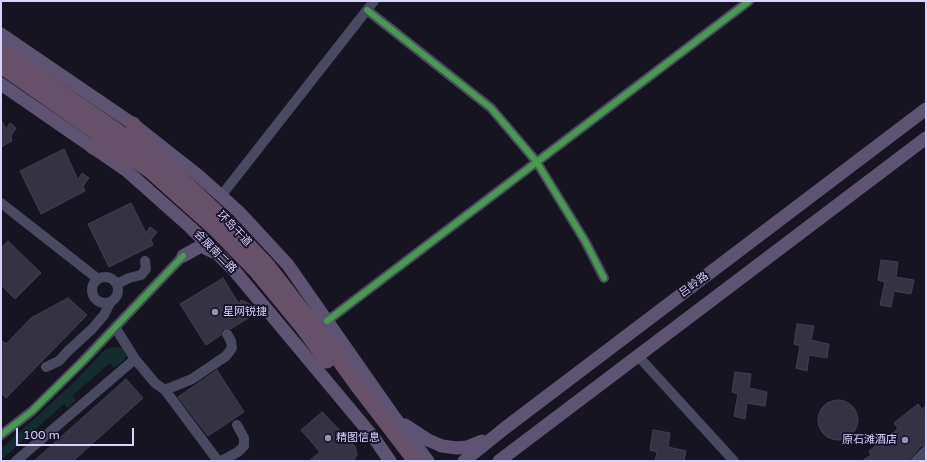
<!DOCTYPE html>
<html>
<head>
<meta charset="utf-8">
<style>
  body { margin:0 }
  #map { position:relative; width:927px; height:462px; overflow:hidden; background:#161421; font-family:"Varela Round",sans-serif }
  canvas { display:block }
  .frame { position:absolute; inset:0; border:2px solid #d9d4ff; pointer-events:none }
  .scale { position:absolute; left:16px; top:428px; width:118px; height:18px; box-sizing:border-box; border:2px solid #d9d4ff; border-top:0; padding-left:5px; font-size:12px; line-height:14px; white-space:nowrap; color:#d9d4ff; -webkit-text-stroke:3px #130f26; paint-order:stroke }
</style>
</head>
<body>
<div id="map">
<canvas width="927" height="462"></canvas>
<div class="frame"></div>
<div class="scale">100 m</div>
</div>
<script>
const g = document.querySelector('canvas').getContext('2d');
g.lineJoin = 'round';
function fill(path, color) {
  g.fillStyle = color;
  g.fill(path, 'evenodd');
}
function toPath(rows) {
  const path = new Path2D();
  for (const r of rows) {
    if (r.length === 3) {
      path.moveTo(r[0] + r[2], r[1]);
      path.arc(r[0], r[1], r[2], 0, 2 * Math.PI);
      continue;
    }
    path.moveTo(r[0], r[1]);
    for (let i = 2; i < r.length; i += 2) path.lineTo(r[i], r[i + 1]);
  }
  return path;
}
function trace(path, color, width, dash) {
  g.strokeStyle = color;
  g.lineWidth = width;
  g.lineCap = dash ? 'butt' : 'round';
  g.setLineDash(dash || []);
  g.stroke(path);
}
function label(font, color, halo, rows, align = 'center') {
  g.font = font + ' "Varela Round","Noto Sans SC",sans-serif';
  g.lineWidth = 3.5;
  g.setLineDash([]);
  g.textBaseline = 'middle';
  g.strokeStyle = halo;
  g.fillStyle = color;
  for (const [text, x, y, turn = 0] of rows) {
    g.save();
    g.translate(x, y);
    g.rotate((+turn || 0) * Math.PI / 180);
    g.textAlign = isNaN(turn) ? turn : align;
    if (halo) g.strokeText(text, 0, 0);
    g.fillText(text, 0, 0);
    g.restore();
  }
}
const green = toPath([
  [112,347,123,348,126,356,124,360,114,368,110,363,72,396,76,400,68,408,64,404,1,460,1,449,70,386,106,349]
]);
const building = toPath([
  [1,120,6,129,10,123,16,128,11,136,12,141,1,147,1,120],
  [64,149,78,180,82,173,89,178,83,186,85,191,41,214,20,171,64,149],
  [131,203,146,233,150,227,157,232,151,240,153,245,109,267,88,224,131,203],
  [8,241,41,273,15,299,1,285,1,248,8,241],
  [881,260,898,262,896,277,914,280,911,294,894,291,891,307,880,305,885,282,878,280,881,260],
  [223,278,239,304,241,300,250,304,244,313,248,318,231,329,227,328,223,329,221,331,221,335,206,345,180,304,223,278],
  [68,298,87,315,6,398,1,393,1,340,6,344,31,318,68,298],
  [797,324,814,326,811,340,829,344,827,358,809,355,807,371,796,368,800,346,794,344,797,324],
  [217,370,244,412,208,436,178,397,217,370],
  [735,372,751,374,749,388,767,392,765,406,747,403,745,419,734,416,738,394,732,392,735,372],
  [126,379,143,398,73,461,34,461,126,379],
  [838,420,20],
  [918,404,922,409,926,406,926,445,921,446,908,461,862,461,871,455,869,451,898,429,894,423,918,404],
  [322,412,355,446,357,454,354,461,309,461,320,452,301,430,322,412],
  [653,430,670,433,668,447,686,451,684,461,655,461,657,452,650,450,653,430]
]);
const minor = toPath([
  [367,10,491,108,536,161,585,241,604,278],
  [221,196,374,1],
  [1,203,98,279],
  [105,290,13],
  [117,284,129,278,141,275,146,269,145,261],
  [327,321,749,1],
  [638,356,734,461],
  [135,359,155,383,165,390,192,379,226,356,232,348,231,341,227,334],
  [46,367,59,361,67,352,92,329,104,315,110,303],
  [165,390,218,461],
  [1,435,32,411,82,362,183,256],
  [16,461,135,359,115,327],
  [221,461,238,452,244,446,244,438,237,425],
  [916,461,926,451]
]);
const major = toPath([
  [1,34,133,124,199,176,239,212,288,265,395,418,428,461],
  [1,84,127,171,190,227,233,269,374,438,390,461],
  [183,256,201,246,213,252],
  [405,425,428,440,442,446,457,448,467,447,482,441],
  [464,461,505,428,926,109],
  [499,461,926,138]
]);
const highway = toPath([
  [1,50,155,157,189,186,224,219,269,267,310,320],
  [1,66,149,170,215,229,256,271,303,328],
  [133,124,150,149],
  [93,147,125,160]
]);
const highwayBridge = toPath([
  [310,320,359,388,415,461],
  [303,328,327,361]
]);
const cycleway = toPath([
  [367,10,491,108,536,161,585,241,604,278],
  [327,321,749,1],
  [1,435,32,411,82,362,183,256]
]);
const markers = [
  [215,312,4,"#9591b1"],
  [328,438,4,"#9591b1"],
  [905,440,4,"#9591b1"]
];
const streetNames = [
  ["环岛干道",234,229,46],
  ["会展南二路",215,252,45],
  ["吕岭路",694,285,-37]
];
const poiNames = [
  ["星网锐捷",223,312],
  ["精图信息",336,438],
  ["原石滩酒店",897,440,"right"]
];
fill(green, '#132c2d');
fill(building, '#343243');
trace(building, '#433f54', 1);
trace(minor, '#4a4962', 10);
trace(major, '#5e5373', 13);
trace(highway, '#67516a', 15);
trace(highwayBridge, '#67516a', 15);
trace(cycleway, '#469c4c', 6);
for (const [x, y, r, color] of markers) {
  const dot = new Path2D();
  dot.arc(x, y, r, 0, 2 * Math.PI);
  g.fillStyle = color;
  g.fill(dot);
  trace(dot, '#130f26', 1.5);
}
label('11px', '#d9d4ff', '#130f26', streetNames);
label('11px', '#d9d4ff', '#130f26', poiNames, 'left');
</script>
</body>
</html>
